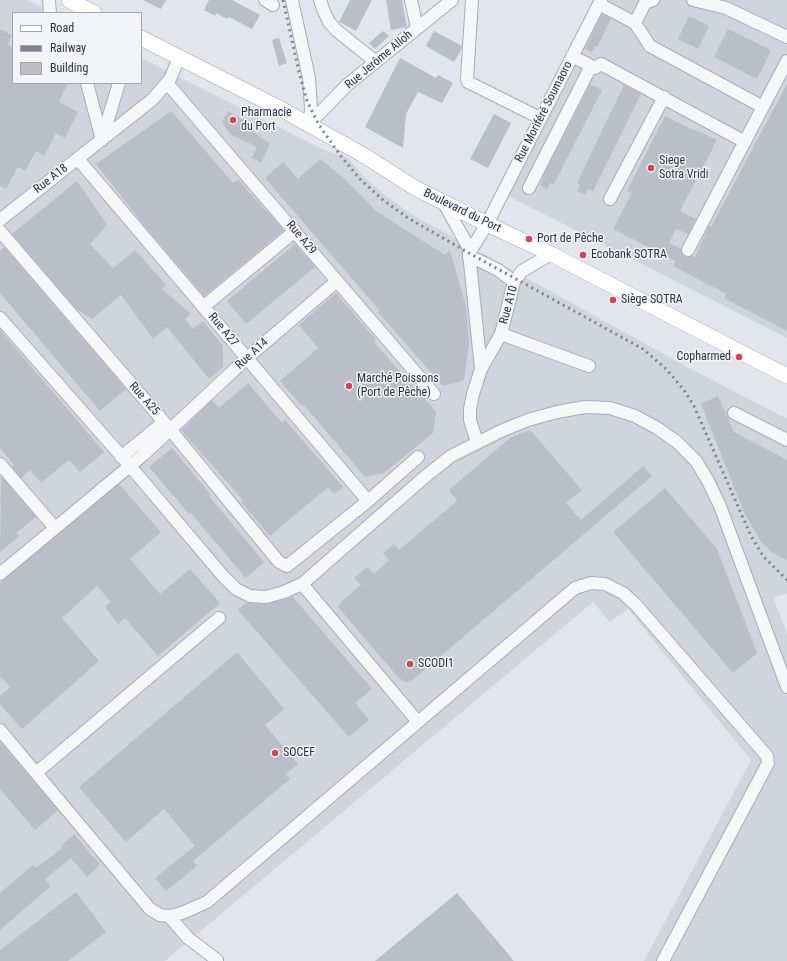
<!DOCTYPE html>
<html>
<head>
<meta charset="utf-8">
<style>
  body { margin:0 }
  #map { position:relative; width:787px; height:961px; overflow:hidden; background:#e2e5eb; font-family:"Roboto Condensed",sans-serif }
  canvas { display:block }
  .legend { position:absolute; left:12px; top:12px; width:130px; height:72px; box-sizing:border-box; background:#f2f4f8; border:1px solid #a2a6b0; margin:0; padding:5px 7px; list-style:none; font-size:12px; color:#2a3244 }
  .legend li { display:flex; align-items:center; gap:8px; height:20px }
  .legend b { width:20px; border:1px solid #a2a6b0 }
</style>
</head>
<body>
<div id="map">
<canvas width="787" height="961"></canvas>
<ul class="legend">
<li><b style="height:5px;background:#fff"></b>Road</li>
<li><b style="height:5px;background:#7b8495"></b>Railway</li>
<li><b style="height:11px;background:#b9bec9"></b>Building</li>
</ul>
</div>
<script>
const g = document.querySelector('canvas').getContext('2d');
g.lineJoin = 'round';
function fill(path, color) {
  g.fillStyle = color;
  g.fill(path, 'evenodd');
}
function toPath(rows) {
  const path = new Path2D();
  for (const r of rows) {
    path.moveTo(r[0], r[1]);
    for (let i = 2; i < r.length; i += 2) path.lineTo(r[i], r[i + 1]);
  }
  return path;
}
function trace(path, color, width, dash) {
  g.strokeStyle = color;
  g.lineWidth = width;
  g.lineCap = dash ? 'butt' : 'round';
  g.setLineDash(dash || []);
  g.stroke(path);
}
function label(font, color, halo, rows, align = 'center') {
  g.font = font + ' "Roboto Condensed",sans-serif';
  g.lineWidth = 3;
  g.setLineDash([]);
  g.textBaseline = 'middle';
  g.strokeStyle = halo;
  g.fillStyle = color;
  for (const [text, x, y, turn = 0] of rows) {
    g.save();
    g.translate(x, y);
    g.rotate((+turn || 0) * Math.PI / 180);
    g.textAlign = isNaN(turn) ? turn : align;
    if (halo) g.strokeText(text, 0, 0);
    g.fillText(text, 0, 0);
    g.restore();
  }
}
const built = toPath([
  [0,0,28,0,53,13,13,13,13,83,141,83,141,58,324,150,348,158,363,176,386,196,411,214,687,367,787,419,787,594,773,597,787,634,787,961,644,961,751,760,628,609,610,622,593,602,165,961,0,961],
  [608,0,787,0,787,338,508,196]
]);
const building = toPath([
  [143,0,166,0,161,9],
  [209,0,232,0,260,15,252,29,229,17,227,19,216,13,215,16,204,10],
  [350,0,372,0,356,31,339,22],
  [386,0,402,0,407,27,391,30],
  [602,14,611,19,597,47,595,46,592,52,585,49],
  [689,16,709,26,698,49,678,39],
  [0,29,12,35,7,44,13,47,13,83,68,83,59,102,78,112,65,138,56,133,44,156,36,151,25,171,18,167,6,189,0,186],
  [728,29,771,50,757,79,714,57],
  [383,31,389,36,375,49,369,43],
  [434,31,462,46,461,50,454,62,426,46],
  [279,38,287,63,279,66,272,40],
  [400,58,436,78,438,75,453,83,442,103,418,92,406,114,403,148,365,127],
  [590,84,602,90,554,184,550,183,547,189,540,185,543,179,542,179],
  [787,84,787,331,724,298,726,294,673,266,676,261,613,229,632,193,627,191,665,116,693,130,694,129,717,140,680,211,696,219,688,234,676,229,669,243,681,249,682,254,684,256,689,257,693,256,695,257,709,226,711,227],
  [624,85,641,94,593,191,588,189,586,195,577,191,580,185,577,183],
  [171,111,233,183,238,179,248,191,248,192,249,192,284,230,204,296,143,224,96,164],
  [228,111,245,121,243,125,261,137,260,138,270,143,261,163,252,158,257,147,230,134,222,122],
  [494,114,511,123,488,168,470,159],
  [320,159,345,179,376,211,445,255,450,250,466,307,469,345,464,380,443,386,378,312,380,311,265,178,283,162,298,179],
  [77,181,107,225,90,244,113,268,135,250,166,285,162,289,191,314,185,319,193,329,203,321,223,346,223,367,209,379,167,327,153,339,121,295,92,319,76,309,12,234],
  [295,244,315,267,246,324,227,301],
  [4,247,126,389,100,411,0,293,0,251],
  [336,293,376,340,374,342,415,389,417,388,436,412,433,433,384,473,365,477,304,405,302,406,280,381,318,348,299,325],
  [0,330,104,452,80,472,69,460,41,483,30,470,21,478,12,467,14,465,0,448],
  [248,383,282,423,285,420,343,487,334,494,328,487,270,536,241,502,243,500,181,430,212,400,219,408],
  [718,396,734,432,787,460,787,560,771,552,760,540,744,512,701,404],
  [530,430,582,490,566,503,581,520,643,466,652,476,414,679,407,682,403,681,398,677,338,607,342,601,361,585,354,578,367,567,374,574,389,560,383,553,394,544,399,550,457,501,449,490,510,438],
  [172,448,211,495,209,496,264,562,246,578,190,512,189,514,149,467],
  [1,476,36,517,16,533,19,536,0,552],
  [119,484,161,532,130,559,160,594,190,569,220,603,158,656,125,618,118,624,105,607,111,602,97,586,62,618,99,661,22,729,0,704,0,696,10,687,2,678,0,678,0,583],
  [665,488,717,549,757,653,733,673,613,532],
  [293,597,372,689,355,703,369,720,349,737,238,610,245,603,268,604],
  [237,652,284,709,265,725,298,764,286,774,290,779,193,861,197,866,166,891,155,878,195,846,164,809,126,842,79,787],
  [0,742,58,810,35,830,0,789],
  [74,834,100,865,87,877,71,858,45,879,51,886,0,930,0,893,33,865,36,868,62,848,61,846],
  [76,892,106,932,68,961,0,961,0,950],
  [457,893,514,961,375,961]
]);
const minor = toPath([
  [49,0,50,13],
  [265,0,273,5],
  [292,0,309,78,311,109,309,125],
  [320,0,323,9,329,22,336,30,376,62],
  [411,0,417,28],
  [472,0,467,79,468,82,540,118],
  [693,0,726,8,787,37],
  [599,4,635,23,650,46,763,107],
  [635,23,645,3,653,0],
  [572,56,595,68,601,64,745,142],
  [87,83,102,140],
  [167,83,434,394],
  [309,122,315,118,347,85,452,0],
  [102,139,119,83],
  [78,159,368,501],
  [529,188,591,66],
  [610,199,664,97],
  [444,203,470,250],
  [0,220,153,99,170,79,179,58],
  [0,231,164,422,279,562,287,566,368,501,418,457],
  [688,250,787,61],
  [469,258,478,260,498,270,514,282],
  [203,307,295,231],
  [0,318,130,466,223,576,236,589,250,596,266,597,284,592,302,584,427,475,451,456,501,431,528,420,557,412,585,407,610,408,635,416,657,428,677,442,696,461,708,481,720,506,787,687],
  [501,334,589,366],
  [481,369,469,253,487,224,601,0],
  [734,413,787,440],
  [477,442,470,420,470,409,473,394,481,369,501,334,514,282,522,271,551,254],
  [121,457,164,422],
  [0,464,55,528],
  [0,574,143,455,247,358,337,281],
  [302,584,418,722],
  [0,730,150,909,160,915,169,916,182,913,207,902,575,588,591,583,605,584,623,593,636,605,767,756,768,763,663,961],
  [36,773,219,618],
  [169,916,188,938,217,960,216,961]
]);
const major = toPath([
  [69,0,94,13],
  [141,38,281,109,365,156,415,188,487,224,551,254,787,376]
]);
const rail = toPath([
  [283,0,299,72,307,101,319,125,340,155,360,179,383,200,408,218,469,253,643,349,666,369,684,390,694,406,751,536,763,556,787,580]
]);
const markers = [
  [233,120,4,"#d14654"],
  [651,168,4,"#d14654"],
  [529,239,4,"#d14654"],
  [583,255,4,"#d14654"],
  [613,300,4,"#d14654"],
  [739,357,4,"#d14654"],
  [349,386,4,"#d14654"],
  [410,664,4,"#d14654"],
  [275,753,4,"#d14654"]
];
const streetNames = [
  ["Rue Jerôme Alloh",379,60,-40],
  ["Rue Moriféré Soumaoro",544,112,-63],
  ["Rue A18",51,179,-38],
  ["Boulevard du Port",462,211,26],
  ["Rue A29",301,238,50],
  ["Rue A10",509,305,-75],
  ["Rue A27",223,330,50],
  ["Rue A14",252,354,-42],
  ["Rue A25",144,399,49]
];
const poiNames = [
  ["Pharmacie",241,113],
  ["du Port",241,127],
  ["Siege",659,161],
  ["Sotra Vridi",659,175],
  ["Port de Pêche",537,239],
  ["Ecobank SOTRA",591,255],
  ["Siège SOTRA",621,300],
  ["Copharmed",731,357,"right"],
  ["Marché Poissons",357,379],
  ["(Port de Pêche)",357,393],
  ["SCODI1",418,664],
  ["SOCEF",283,753]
];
fill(built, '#d0d4dd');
fill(building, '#b9bec9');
trace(minor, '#a7acb6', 14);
trace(major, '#a1a9b7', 16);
trace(minor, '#f5f7f9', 12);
trace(major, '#fff', 15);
trace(rail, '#7b8495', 3, [2, 4]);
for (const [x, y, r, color] of markers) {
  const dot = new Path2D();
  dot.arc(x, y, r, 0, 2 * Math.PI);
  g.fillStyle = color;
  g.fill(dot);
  trace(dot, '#f2f4f8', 1.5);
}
label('12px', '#2a3244', '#f2f4f8', streetNames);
label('12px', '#2a3244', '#f2f4f8', poiNames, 'left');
</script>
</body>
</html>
